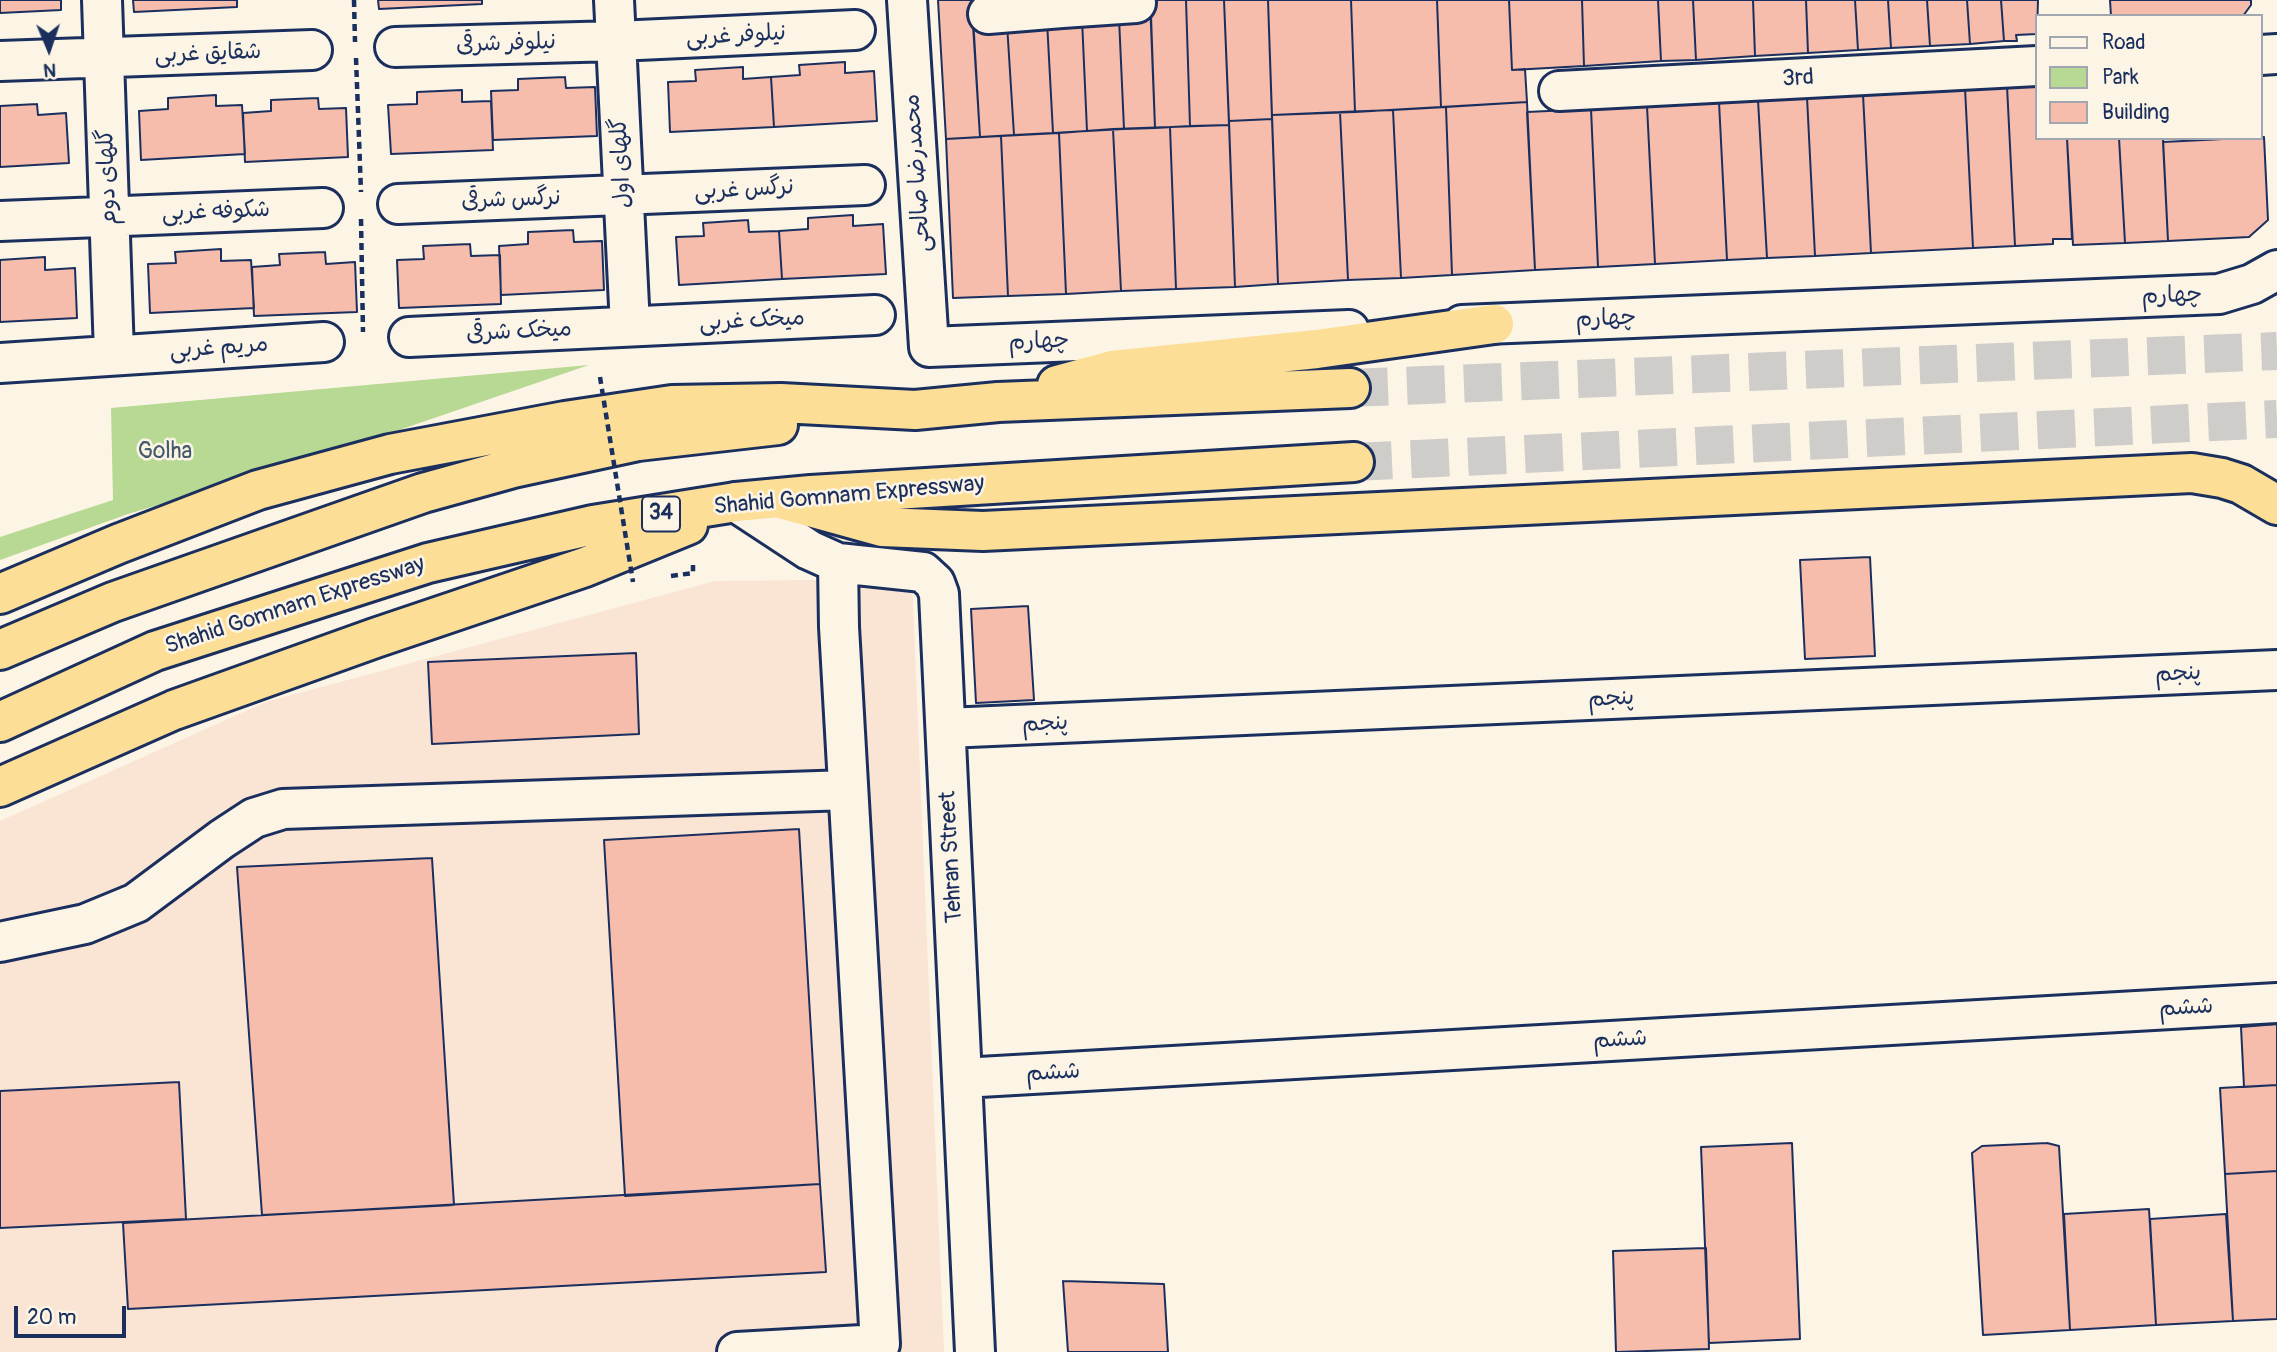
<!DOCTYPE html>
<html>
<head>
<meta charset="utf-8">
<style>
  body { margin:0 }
  #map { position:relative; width:2277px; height:1352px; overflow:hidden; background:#fcf5e5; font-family:Pangolin,sans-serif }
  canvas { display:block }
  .legend { position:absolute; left:2035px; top:14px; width:228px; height:126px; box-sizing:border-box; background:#fcf5e5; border:2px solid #a2a6af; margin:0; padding:9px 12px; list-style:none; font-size:21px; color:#1b2f5e }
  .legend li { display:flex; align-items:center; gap:14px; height:35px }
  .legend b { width:35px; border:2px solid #a2a6af }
  .north { position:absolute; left:14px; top:14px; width:70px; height:70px; -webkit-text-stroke:5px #fcf5e5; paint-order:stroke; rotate:178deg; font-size:19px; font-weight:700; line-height:28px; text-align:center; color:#1b2f5e }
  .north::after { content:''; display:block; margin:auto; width:24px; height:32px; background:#1b2f5e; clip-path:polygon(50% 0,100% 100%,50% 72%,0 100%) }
  .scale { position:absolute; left:14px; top:1306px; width:112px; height:32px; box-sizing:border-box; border:4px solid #1b2f5e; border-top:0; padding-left:9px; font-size:21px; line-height:24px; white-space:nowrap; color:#1b2f5e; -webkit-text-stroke:5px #fcf5e5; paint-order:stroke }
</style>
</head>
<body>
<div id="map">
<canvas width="2277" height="1352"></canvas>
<ul class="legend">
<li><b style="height:9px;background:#fcf5e5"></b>Road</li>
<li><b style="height:19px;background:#b8d993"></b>Park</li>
<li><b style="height:19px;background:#f6bdac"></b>Building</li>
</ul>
<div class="north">N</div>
<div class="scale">20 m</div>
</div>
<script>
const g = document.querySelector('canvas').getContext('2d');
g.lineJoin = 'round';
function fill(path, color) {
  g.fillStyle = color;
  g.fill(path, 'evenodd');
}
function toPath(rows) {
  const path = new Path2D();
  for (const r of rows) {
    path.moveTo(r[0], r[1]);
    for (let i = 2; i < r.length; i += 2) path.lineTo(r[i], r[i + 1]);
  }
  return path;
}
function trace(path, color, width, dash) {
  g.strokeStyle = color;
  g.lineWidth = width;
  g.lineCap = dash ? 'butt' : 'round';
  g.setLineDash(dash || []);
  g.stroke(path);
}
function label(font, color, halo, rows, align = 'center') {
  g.font = font + ' Pangolin,"Playpen Sans Arabic",sans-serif';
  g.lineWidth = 5;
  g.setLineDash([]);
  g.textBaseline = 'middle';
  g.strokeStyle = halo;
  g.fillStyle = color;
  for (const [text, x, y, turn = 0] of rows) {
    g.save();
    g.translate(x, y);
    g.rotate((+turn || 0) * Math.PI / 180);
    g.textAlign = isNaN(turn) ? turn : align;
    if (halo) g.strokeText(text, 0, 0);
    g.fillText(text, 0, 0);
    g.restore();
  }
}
const built = toPath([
  [912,579,944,1352,0,1352,0,821,266,702,715,581]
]);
const green = toPath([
  [589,365,332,453,128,514,0,560,0,537,113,500,111,408]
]);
const building = toPath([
  [0,0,61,0,61,10,0,13,0,0],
  [133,0,237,0,237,7,134,12,133,0],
  [378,0,482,0,482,4,379,9,378,0],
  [938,0,972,0,980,137,946,139,938,0],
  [1150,0,1186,0,1190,126,1155,128,1150,0],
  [1186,0,1224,0,1229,125,1190,126,1186,0],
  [1224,0,1268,0,1272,119,1229,121,1224,0],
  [1268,0,1351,0,1355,112,1272,115,1268,0],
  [1351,0,1437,0,1441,107,1355,112,1351,0],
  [1437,0,1509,0,1512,70,1525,69,1527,102,1441,107,1437,0],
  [1509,0,1582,0,1584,66,1512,70,1509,0],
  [1582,0,1658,0,1661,61,1584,66,1582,0],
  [1658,0,1693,0,1696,60,1661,61,1658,0],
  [1693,0,1753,0,1755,56,1696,60,1693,0],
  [1753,0,1806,0,1808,53,1755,56,1753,0],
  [1806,0,1855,0,1858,50,1808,53,1806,0],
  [1855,0,1888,0,1891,48,1858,50,1855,0],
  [1888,0,1927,0,1930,46,1891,48,1888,0],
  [1927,0,1967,0,1970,44,1930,46,1927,0],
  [1967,0,2001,0,2004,41,1970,44,1967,0],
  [2001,0,2038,0,2037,34,2016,35,2017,41,2004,41,2001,0],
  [2110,0,2251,0,2251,5,2243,16,2111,16,2110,0],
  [1151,16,1155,128,1124,129,1119,18,1151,16],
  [1119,18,1124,129,1087,131,1082,19,1119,18],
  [1082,19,1087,131,1053,133,1047,21,1082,19],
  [1047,21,1053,133,1014,135,1007,24,1047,21],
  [1007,24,1014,135,980,137,973,25,1007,24],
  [845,62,845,73,874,71,877,121,774,127,771,77,800,75,799,65,845,62],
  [743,67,743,79,771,77,774,127,670,132,668,82,696,81,695,70,743,67],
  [565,77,566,88,595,87,597,136,493,140,491,91,518,90,518,79,565,77],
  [2037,84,2037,138,2067,138,2072,239,2053,239,2053,244,2015,246,2007,86,2037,84],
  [2007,86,2015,246,1973,248,1965,88,2007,86],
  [1965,88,1973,248,1871,253,1863,94,1965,88],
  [462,90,462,102,491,101,493,150,391,154,388,105,417,104,417,92,462,90],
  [1863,94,1871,253,1815,256,1807,97,1863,94],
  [216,95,216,106,242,105,245,154,141,160,139,111,168,109,168,98,216,95],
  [1807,97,1815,256,1767,258,1758,100,1807,97],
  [318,98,319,109,346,108,348,157,245,162,243,113,271,111,271,100,318,98],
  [1758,100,1767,258,1727,260,1719,102,1758,100],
  [1527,102,1535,270,1452,275,1446,107,1527,102],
  [1719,102,1727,260,1655,264,1647,106,1719,102],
  [37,104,38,115,66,113,69,163,0,167,0,106,37,104],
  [1647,106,1655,264,1598,267,1591,109,1647,106],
  [1446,107,1452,275,1401,278,1393,110,1446,107],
  [1591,109,1598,267,1535,270,1527,112,1591,109],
  [1393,110,1401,278,1348,280,1340,112,1393,110],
  [1340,112,1348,280,1278,284,1272,115,1340,112],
  [1272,119,1278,284,1235,287,1229,121,1272,119],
  [1229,125,1235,287,1176,289,1170,127,1229,125],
  [1170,127,1176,289,1121,291,1113,129,1170,127],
  [1113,129,1121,291,1066,294,1059,133,1113,129],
  [1059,133,1066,294,1008,296,1001,136,1059,133],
  [1001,136,1008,296,953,298,946,139,1001,136],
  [2264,137,2268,220,2249,237,2168,241,2163,142,2264,137],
  [2067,138,2119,138,2125,243,2073,245,2067,138],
  [2119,138,2163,138,2168,241,2125,243,2119,138],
  [853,215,853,226,883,224,886,274,782,279,779,231,808,229,808,218,853,215],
  [748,220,749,232,779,231,782,279,679,285,676,237,704,236,703,223,748,220],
  [573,230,574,242,602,241,604,290,501,295,499,246,528,244,528,232,573,230],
  [470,244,471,256,500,255,501,304,399,308,397,260,424,259,423,246,470,244],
  [221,249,221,261,251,260,254,308,150,313,148,264,176,263,175,252,221,249],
  [325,252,326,264,355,262,357,312,254,316,252,267,280,265,279,254,325,252],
  [45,257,45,270,75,268,77,318,0,322,0,260,45,257],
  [1870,557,1875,656,1805,659,1800,560,1870,557],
  [1028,606,1034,700,976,703,971,609,1028,606],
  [636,653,639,734,432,744,428,662,636,653],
  [799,829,820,1184,625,1196,604,840,799,829],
  [432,858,454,1205,262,1215,237,867,432,858],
  [2277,1024,2277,1085,2244,1087,2241,1027,2277,1024],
  [179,1082,186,1219,0,1228,0,1091,179,1082],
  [2277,1085,2277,1171,2225,1174,2220,1088,2277,1085],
  [1792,1143,1800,1339,1709,1343,1701,1147,1792,1143],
  [2047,1143,2059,1146,2070,1330,1983,1335,1972,1153,1982,1146,2047,1143],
  [2277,1171,2277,1319,2233,1321,2225,1174,2277,1171],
  [820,1184,826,1272,128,1309,123,1223,820,1184],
  [2149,1209,2156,1325,2070,1330,2064,1214,2149,1209],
  [2226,1214,2233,1321,2156,1325,2150,1219,2226,1214],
  [1706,1248,1709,1349,1616,1352,1613,1251,1706,1248],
  [1063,1281,1164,1284,1168,1352,1068,1352,1063,1281]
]);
const highwayTunnel = toPath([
  [1350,388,2277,351],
  [1354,462,2277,419]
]);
const path = toPath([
  [354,0,355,42],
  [356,58,361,192],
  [361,219,363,332],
  [671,576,693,573,693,565]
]);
const minor = toPath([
  [102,0,114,354],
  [614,0,630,326],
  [907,0,929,347,1349,330],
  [1062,0,1062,8,1136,3],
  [988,14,1062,8],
  [395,47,617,41,855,30],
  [2261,55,2277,54],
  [0,61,312,50],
  [1559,91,2037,66],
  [398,204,865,185],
  [0,221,323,208],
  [1462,325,2219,294,2252,284,2277,270],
  [409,337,875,315],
  [0,363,324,342],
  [736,502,809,550,838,563,923,572,935,583,939,594,975,1352],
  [946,728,2277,670],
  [0,942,85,924,136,903,222,839,254,818,283,809,848,790],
  [962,1078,2277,1003],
  [737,1352,880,1344,839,627,838,563]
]);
const highway = toPath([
  [1057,385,1112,370,1317,349,1494,324],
  [777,498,882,527,983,531,2192,473,2222,478,2241,484,2277,505],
  [0,594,118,544,258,490,390,454,565,421,672,405,781,403,915,410,998,402,1350,388],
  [0,650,113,602,423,493,513,468,638,441,778,425],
  [0,722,155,651,428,563,593,525,736,502,811,495,1354,462],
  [0,787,174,710,375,638,585,567,688,525]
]);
const pathBridge = toPath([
  [600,377,633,582]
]);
const shields = [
  [661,514,38]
];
const shieldNames = [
  ["34",661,514]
];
const streetNames = [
  ["نیلوفر غربی",736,36,-3],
  ["نیلوفر شرقی",506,44,-2],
  ["شقایق غربی",208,54,-2],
  ["3rd",1798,79,-3],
  ["گلهای اول",622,163,-93],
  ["محمدرضا صالحی",918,173,-94],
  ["گلهای دوم",108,177,-92],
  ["نرگس غربی",744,190,-3],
  ["نرگس شرقی",511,200,-2],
  ["شکوفه غربی",216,212,-2],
  ["چهارم",2172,296,-2],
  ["چهارم",1606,319,-2],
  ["میخک غربی",752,321,-3],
  ["میخک شرقی",519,332,-3],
  ["چهارم",1039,342,-2],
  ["مریم غربی",219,348,-4],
  ["Shahid Gomnam Expressway",849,496,-5],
  ["Shahid Gomnam Expressway",295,606,-18],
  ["پنجم",2178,674,-3],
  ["پنجم",1611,699,-3],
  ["پنجم",1045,724,-3],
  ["Tehran Street",952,857,-93],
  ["ششم",2186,1008,-3],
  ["ششم",1620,1040,-3],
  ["ششم",1053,1073,-3]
];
const parkNames = [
  ["Golha",165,452]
];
fill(built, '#fae4d4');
fill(green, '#b8d993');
fill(building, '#f6bdac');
trace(building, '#1b2f5e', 2);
trace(highwayTunnel, '#cfcdca', 38, [38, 19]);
trace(minor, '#1b2f5e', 44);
trace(highway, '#1b2f5e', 44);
trace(path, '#1b2f5e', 4.5, [7, 5]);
trace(minor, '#fcf5e5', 38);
trace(highway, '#fcde96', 38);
trace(pathBridge, '#1b2f5e', 4.5, [7, 5]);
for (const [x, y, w] of shields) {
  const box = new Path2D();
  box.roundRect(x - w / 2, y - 17.5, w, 35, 5);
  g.fillStyle = '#fcf5e5';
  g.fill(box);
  trace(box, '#1b2f5e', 2);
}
label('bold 21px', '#1b2f5e', null, shieldNames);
label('23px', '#1b2f5e', '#fcf5e5', streetNames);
label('23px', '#425a6b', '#fcf5e5', parkNames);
</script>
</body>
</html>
